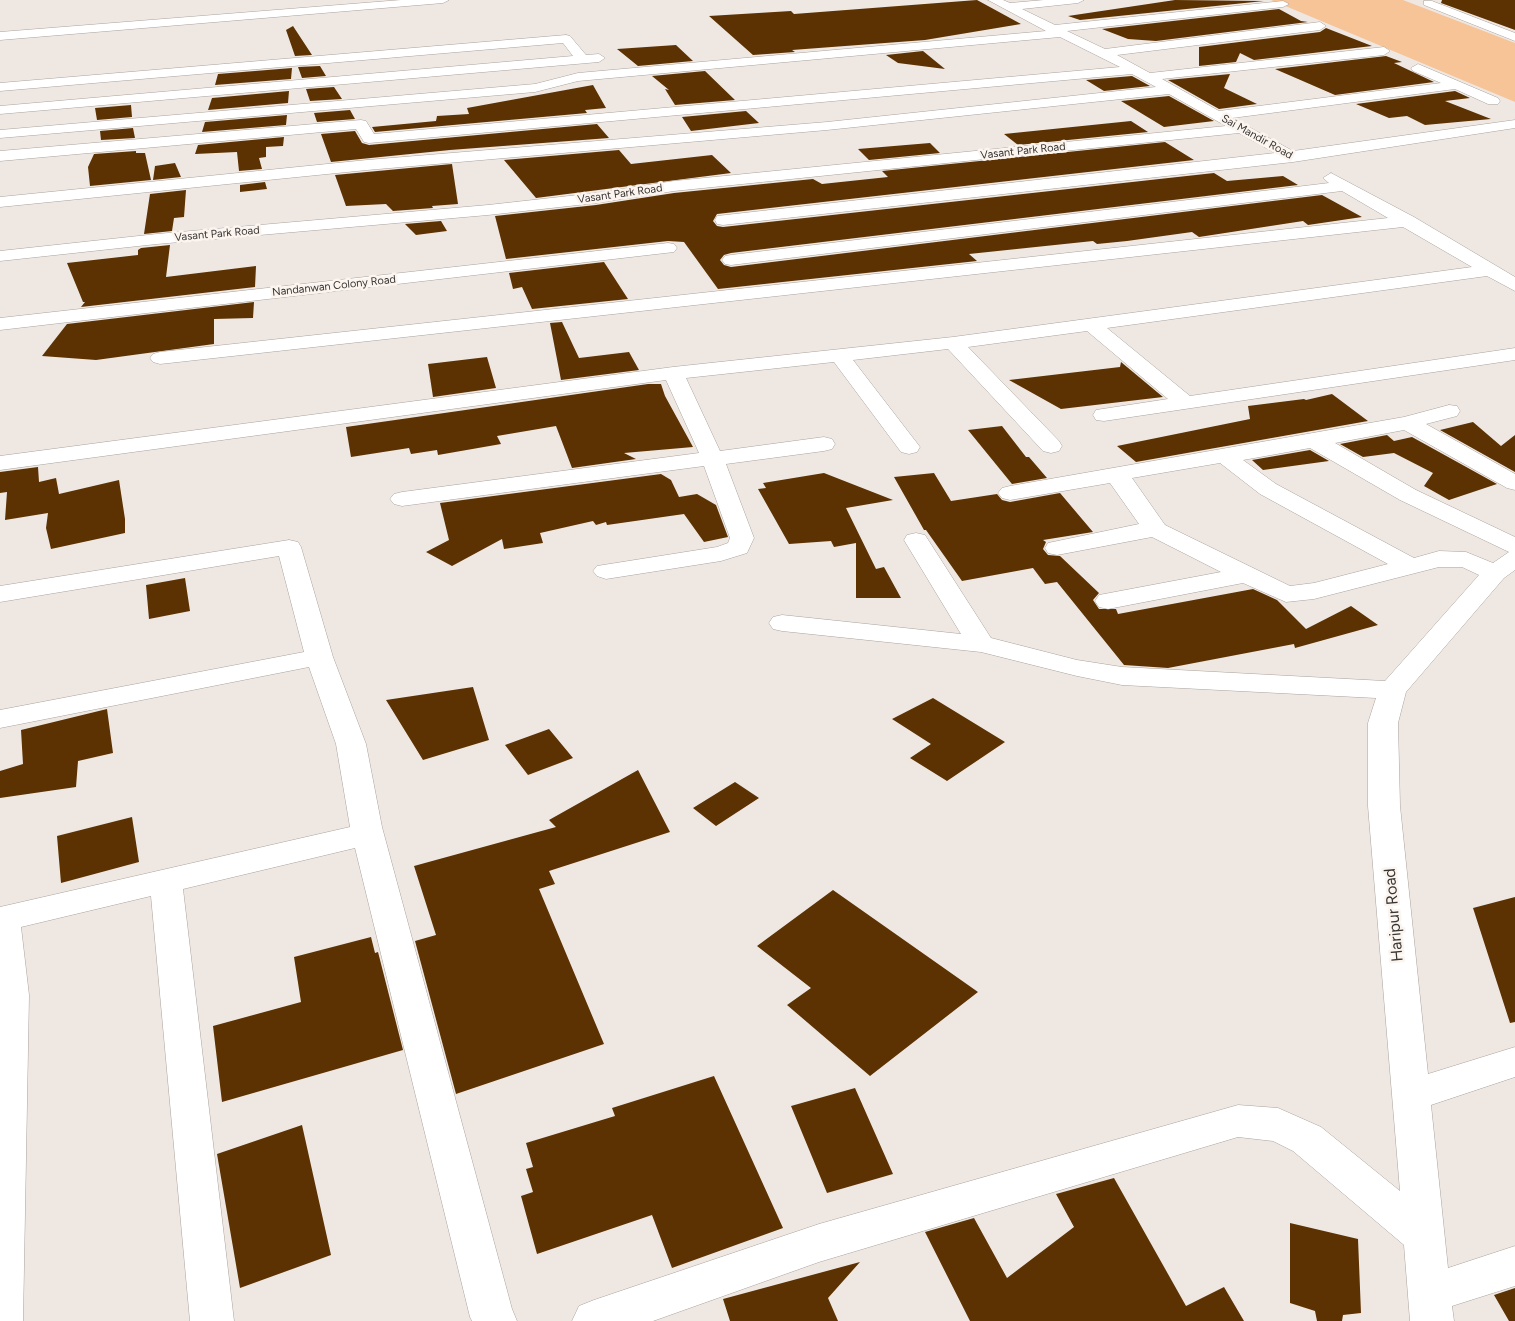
<!DOCTYPE html>
<html>
<head>
<meta charset="utf-8">
<style>
  body { margin:0 }
  canvas { display:block; background:#efe7e2 }
</style>
</head>
<body>
<canvas width="1515" height="1321"></canvas>
<script>
const g = document.querySelector('canvas').getContext('2d');
g.lineJoin = 'round';
function fill(path, color) {
  g.fillStyle = color;
  g.fill(path, 'evenodd');
}
function toPath(rows) {
  const path = new Path2D();
  for (const r of rows) {
    path.moveTo(r[0], r[1]);
    for (let i = 2; i < r.length; i += 2) path.lineTo(r[i], r[i + 1]);
  }
  return path;
}
function trace(path, color, width, dash) {
  g.strokeStyle = color;
  g.lineWidth = width;
  g.lineCap = dash ? 'butt' : 'round';
  g.setLineDash(dash || []);
  g.stroke(path);
}
function label(font, color, halo, rows, align = 'center') {
  g.font = font + ' Figtree,sans-serif';
  g.lineWidth = 5;
  g.setLineDash([]);
  g.textBaseline = 'middle';
  g.strokeStyle = halo;
  g.fillStyle = color;
  for (const [text, x, y, turn = 0] of rows) {
    g.save();
    g.translate(x, y);
    g.rotate((+turn || 0) * Math.PI / 180);
    g.textAlign = isNaN(turn) ? turn : align;
    if (halo) g.strokeText(text, 0, 0);
    g.fillText(text, 0, 0);
    g.restore();
  }
}
const green = toPath([
  [1271,0,1403,0,1515,43,1515,102]
]);
const building = toPath([
  [977,0,1021,24,925,40,792,50,795,52,753,55,709,16,791,11,794,14],
  [1175,0,1264,1,1080,20,1068,16],
  [1442,0,1515,0,1515,30,1441,3],
  [1279,9,1301,21,1308,22,1156,41,1128,39,1102,29],
  [293,26,312,55,295,56,286,30],
  [1326,28,1372,46,1254,60,1240,53,1236,62,1199,66,1199,47,1320,32],
  [676,45,693,61,638,66,617,49],
  [923,51,945,69,898,63,886,55],
  [1386,56,1402,62,1394,63,1434,82,1335,95,1275,69],
  [320,66,326,76,302,78,298,67],
  [292,68,291,79,215,85,218,74],
  [705,71,735,100,675,105,665,89,669,90,652,76],
  [1230,74,1224,88,1257,104,1219,109,1168,80],
  [1132,76,1150,86,1104,91,1086,80],
  [593,85,606,108,585,110,587,113,375,132,372,127,436,121,437,116,469,114,467,108],
  [334,87,342,99,310,101,306,89],
  [289,91,288,103,208,110,212,98],
  [1455,91,1470,98,1445,101,1491,119,1425,125,1407,116,1389,118,1356,104],
  [1169,96,1214,121,1164,127,1121,101],
  [131,105,132,117,97,120,95,108],
  [350,110,355,119,317,122,314,113],
  [746,111,759,123,691,131,682,117],
  [287,115,286,125,202,132,205,122],
  [1131,121,1148,132,1018,145,1004,134],
  [597,124,609,138,450,150,331,162,321,134,355,131,362,143,369,145],
  [133,128,135,138,101,140,100,131],
  [284,137,283,146,266,147,266,157,259,158,262,169,239,171,237,152,195,154,198,145],
  [1165,142,1194,160,717,214,713,221,717,226,723,227,1214,173,1227,181,1283,176,1298,185,731,253,724,255,720,260,724,265,731,267,1322,195,1362,217,1308,225,1303,221,1199,237,1192,232,1127,241,1097,244,1093,241,969,254,977,261,718,289,684,242,668,241,506,259,495,216,596,205,674,193,813,179,822,184,888,177,882,171],
  [930,143,940,153,869,160,858,149],
  [619,150,631,164,712,155,731,173,536,198,504,160],
  [136,151,136,153,145,153,151,180,90,186,88,167,94,154],
  [175,163,181,177,153,180,155,166],
  [452,164,458,204,432,206,433,208,393,211,386,204,346,206,335,175],
  [265,182,267,189,240,192,240,185],
  [186,190,184,217,174,218,172,231,144,234,150,194],
  [441,221,447,231,416,235,405,224],
  [170,245,166,277,256,266,255,287,81,307,85,302,83,302,67,263,138,255,138,250,141,248],
  [604,262,628,299,532,309,522,287,513,289,509,273],
  [254,302,253,318,214,319,214,344,96,360,42,356,67,324],
  [562,322,579,358,629,352,639,370,561,380,550,323],
  [487,357,496,388,433,397,428,364],
  [1121,362,1163,397,1061,409,1009,380,1120,367],
  [648,384,661,384,665,396,693,447,624,453,636,459,572,468,556,426,497,436,501,444,438,455,437,450,411,454,409,448,351,457,346,427],
  [1332,394,1368,421,1136,462,1117,446,1250,419,1248,406,1304,399,1306,400],
  [1473,422,1501,446,1515,435,1515,472,1440,430],
  [1002,426,1026,457,1029,457,1047,478,1012,484,968,430],
  [1387,435,1394,441,1412,437,1497,484,1449,500,1424,486,1433,473,1394,453,1363,457,1340,444],
  [1310,450,1329,461,1263,470,1252,460],
  [38,467,39,482,56,478,59,494,119,480,125,519,125,533,51,549,46,528,48,513,5,520,7,492,0,493,0,472],
  [824,473,893,500,846,508,876,569,884,567,901,598,856,598,856,543,834,547,831,541,789,544,758,489,766,488,763,483],
  [934,473,951,501,997,494,1002,500,1010,502,1060,493,1093,532,1043,540,1046,542,1043,549,1048,555,1060,556,1099,593,1093,600,1099,609,1116,609,1118,614,1253,589,1277,600,1306,629,1351,606,1378,625,1295,648,1294,644,1168,668,1124,665,1057,582,1045,584,1033,568,962,581,926,530,924,530,894,477],
  [661,474,671,480,679,497,697,494,716,505,728,537,704,542,684,514,607,525,606,522,596,525,593,521,540,533,543,543,504,549,502,539,452,566,426,552,449,540,440,503],
  [185,578,190,611,149,619,146,585],
  [473,687,489,740,423,760,386,700],
  [933,698,1005,742,947,781,910,758,931,744,892,719],
  [107,709,113,753,78,761,76,787,0,798,0,771,23,764,21,730],
  [549,729,573,758,528,775,505,745],
  [638,770,670,832,549,871,555,884,539,889,604,1044,456,1094,415,941,436,935,414,866,556,827,549,820],
  [735,782,759,798,716,826,693,808],
  [132,817,139,862,61,883,57,836],
  [833,890,978,992,870,1076,787,1005,811,988,757,946],
  [1515,897,1515,1022,1510,1023,1473,908],
  [371,937,375,953,378,952,403,1050,222,1102,213,1026,301,1002,294,957],
  [714,1076,783,1228,672,1268,652,1215,537,1254,521,1196,533,1192,526,1169,533,1167,526,1143,615,1116,612,1108],
  [855,1088,893,1174,827,1193,791,1106],
  [302,1125,331,1255,240,1288,217,1154],
  [1114,1178,1186,1306,1224,1287,1244,1321,970,1321,925,1232,974,1218,1007,1278,1074,1227,1056,1194],
  [1290,1223,1358,1239,1361,1313,1343,1315,1342,1321,1317,1321,1315,1311,1290,1303],
  [860,1262,828,1298,838,1321,730,1321,723,1299],
  [1515,1288,1515,1321,1509,1321,1494,1295]
]);
const minor = toPath([
  [401,0,449,0,443,3,0,40,0,32,401,0],
  [988,0,1003,0,1010,3,1044,0,1084,0,1078,3,1022,9,1055,25,1283,1,1289,4,1283,7,1067,31,1105,49,1320,22,1326,26,1320,30,1117,55,1150,73,1384,47,1390,51,1384,55,1162,79,1219,111,1441,83,1413,71,1411,68,1418,64,1498,98,1500,101,1498,104,1488,104,1455,89,1232,118,1293,151,1515,120,1515,128,1293,162,723,225,717,224,715,220,717,216,1275,153,1239,133,674,191,596,203,488,215,157,244,0,261,0,251,157,234,488,205,596,193,674,181,1226,126,1169,94,827,130,367,170,0,207,0,197,367,160,827,122,1156,87,1132,74,369,143,364,142,356,129,0,161,0,151,361,120,366,121,374,134,1120,67,1060,37,578,81,535,92,0,138,0,130,535,84,578,73,1046,31,988,0],
  [1424,1,1432,1,1515,33,1515,41,1424,5,1424,1],
  [566,35,570,36,586,55,599,54,605,58,599,62,0,114,0,106,573,56,563,43,0,91,0,83,566,35],
  [1331,173,1414,217,1515,277,1515,291,1487,276,1107,328,1190,396,1515,348,1515,360,1104,421,1096,420,1093,415,1096,410,1168,399,1087,331,968,347,1059,441,1062,446,1059,451,1051,453,1043,451,948,349,853,360,920,447,917,452,909,454,901,452,834,362,686,378,720,451,824,437,832,439,835,444,832,449,824,451,726,464,754,538,747,553,721,561,606,579,597,576,593,571,597,566,717,547,728,543,730,538,704,466,402,506,394,504,390,499,394,494,402,492,699,453,666,380,0,470,0,456,673,367,953,337,1472,267,1403,227,160,364,153,362,150,358,153,354,160,352,1388,218,1342,191,731,265,725,264,722,260,725,256,731,255,1329,183,1323,178,1331,173],
  [668,243,674,244,677,248,674,252,0,330,0,318,668,243],
  [1449,405,1457,406,1460,411,1457,416,1426,424,1515,474,1515,490,1507,488,1404,430,1335,443,1416,490,1515,537,1515,570,1504,578,1406,692,1398,723,1400,806,1428,1074,1515,1047,1515,1077,1431,1105,1448,1268,1515,1246,1515,1286,1452,1306,1454,1321,1410,1321,1404,1245,1293,1151,1273,1141,1238,1137,819,1262,653,1321,572,1321,579,1306,594,1300,819,1224,1238,1105,1278,1108,1321,1127,1400,1191,1368,806,1368,723,1376,698,1122,685,1077,676,981,652,782,631,773,629,769,623,773,617,782,615,961,634,904,540,907,535,916,533,925,535,991,638,1077,660,1122,667,1385,681,1479,575,1462,567,1439,567,1314,599,1286,602,1243,583,1108,609,1099,607,1095,601,1099,595,1221,572,1152,537,1057,555,1048,553,1045,548,1048,543,1139,524,1110,483,1010,500,1002,498,998,493,1002,488,1010,486,1404,417,1449,405],
  [1310,448,1400,500,1509,552,1493,563,1466,552,1439,551,1414,558,1276,484,1243,460,1310,448],
  [1220,463,1260,494,1388,564,1314,583,1290,586,1165,525,1132,478,1220,463],
  [289,540,298,542,301,547,333,657,366,744,382,827,512,1309,517,1321,472,1321,470,1317,355,848,183,889,234,1321,190,1321,151,896,21,927,29,995,23,1321,0,1321,0,907,350,827,336,744,309,667,0,728,0,710,304,652,279,556,0,602,0,586,289,540]
]);
const farStreetnames = [
  ["Sai Mandir Road",1257,137,29],
  ["Vasant Park Road",1023,151,-6],
  ["Vasant Park Road",620,194,-8],
  ["Vasant Park Road",217,234,-5],
  ["Nandanwan Colony Road",334,286,-6]
];
const nearStreetnames = [
  ["Haripur Road",1394,915,-95]
];
fill(green, '#f7c498');
fill(building, '#5c3202');
trace(minor, '#aaa39d', 1);
fill(minor, '#fff');
label('11px', '#373432', '#fcf5ef', farStreetnames);
label('16px', '#373432', '#fcf5ef', nearStreetnames);
</script>
</body>
</html>
